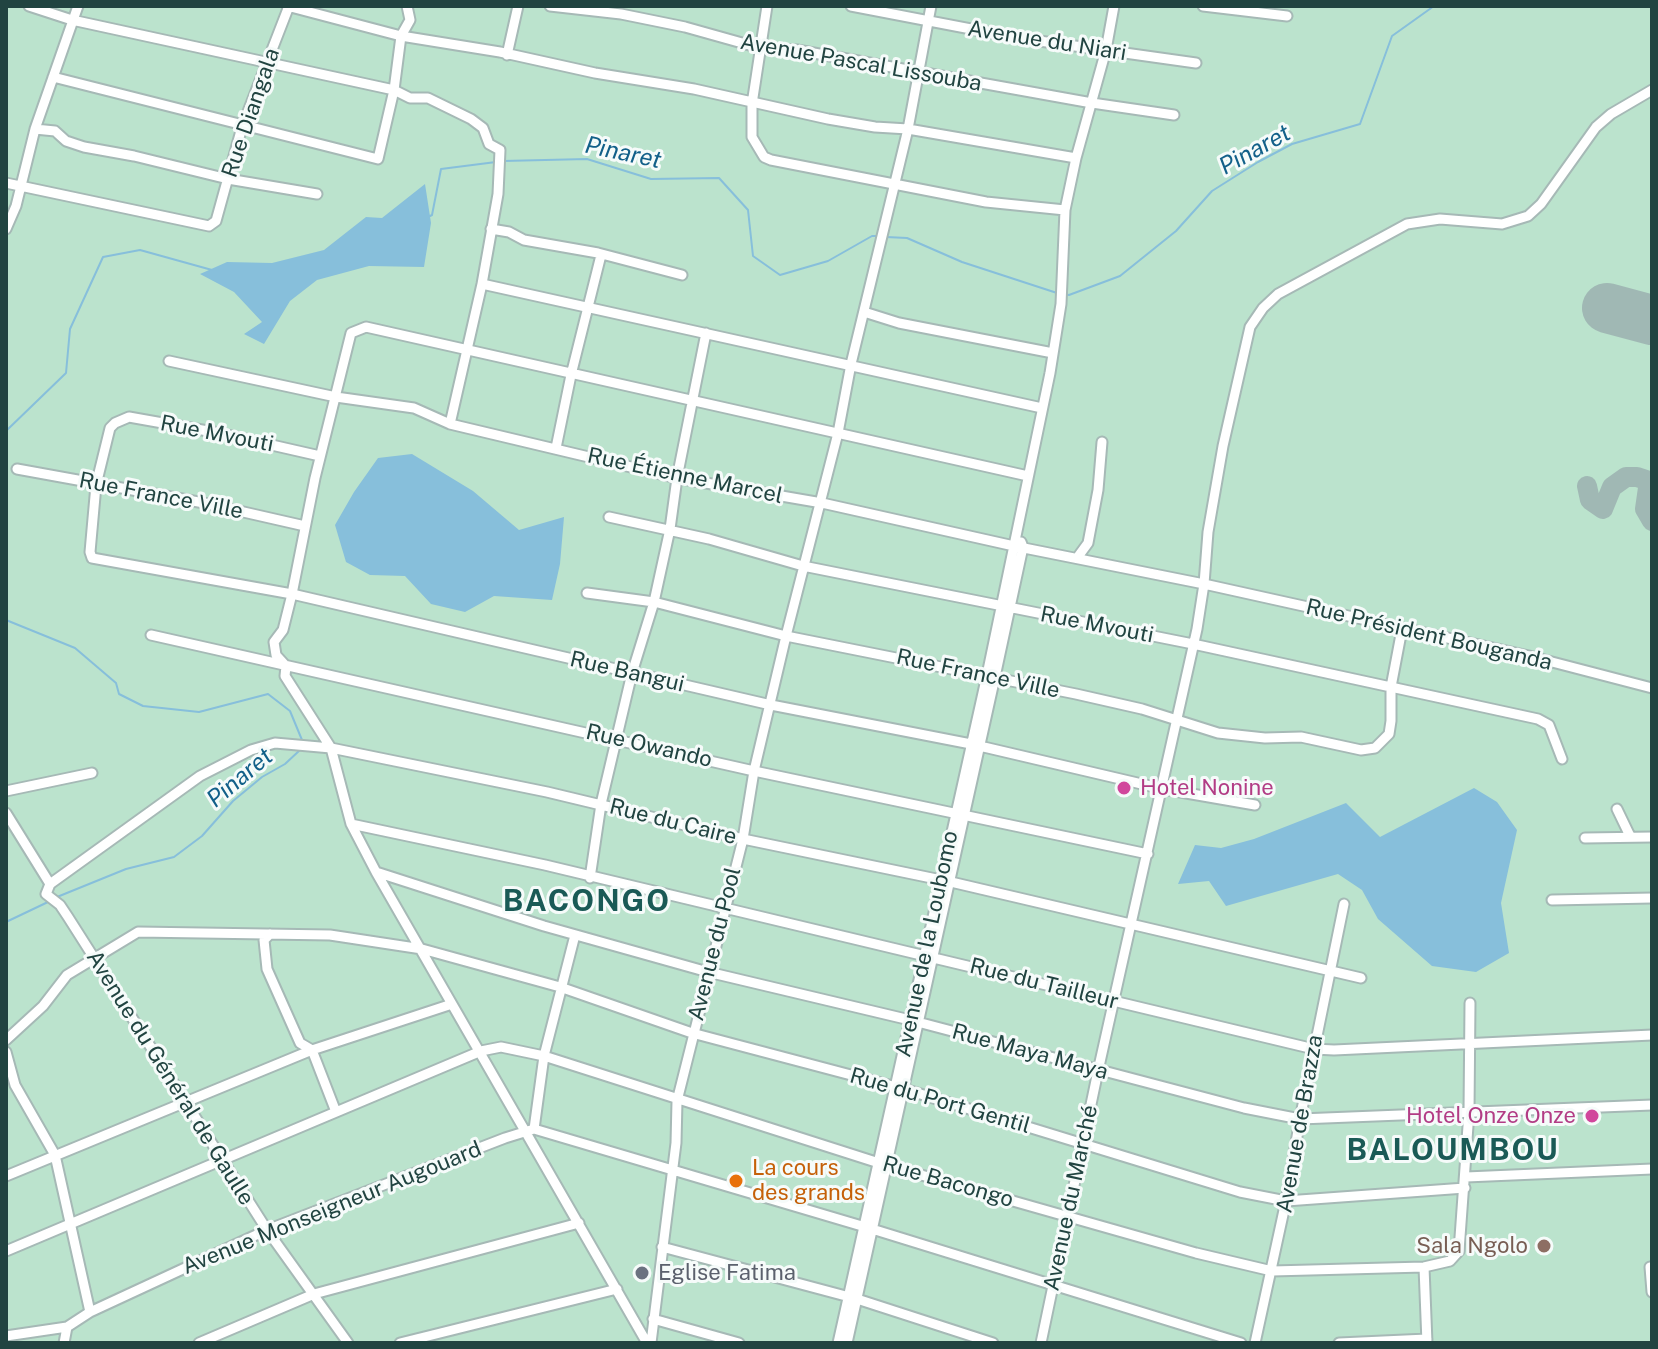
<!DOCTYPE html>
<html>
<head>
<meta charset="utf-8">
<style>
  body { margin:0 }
  #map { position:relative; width:1658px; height:1349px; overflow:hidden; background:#e5f0ed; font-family:"Public Sans",sans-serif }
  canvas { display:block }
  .frame { position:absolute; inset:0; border:8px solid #214441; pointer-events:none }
</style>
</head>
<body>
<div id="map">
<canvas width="1658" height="1349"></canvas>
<div class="frame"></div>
</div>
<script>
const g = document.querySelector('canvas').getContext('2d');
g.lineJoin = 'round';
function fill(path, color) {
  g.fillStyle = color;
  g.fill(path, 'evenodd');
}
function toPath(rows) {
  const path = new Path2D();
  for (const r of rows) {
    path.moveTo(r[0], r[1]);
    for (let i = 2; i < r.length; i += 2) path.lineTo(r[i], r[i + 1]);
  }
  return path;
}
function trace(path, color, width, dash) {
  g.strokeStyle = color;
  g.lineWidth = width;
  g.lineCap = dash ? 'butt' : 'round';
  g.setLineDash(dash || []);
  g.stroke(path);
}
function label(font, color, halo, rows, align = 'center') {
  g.font = font + ' "Public Sans",sans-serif';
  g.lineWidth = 6;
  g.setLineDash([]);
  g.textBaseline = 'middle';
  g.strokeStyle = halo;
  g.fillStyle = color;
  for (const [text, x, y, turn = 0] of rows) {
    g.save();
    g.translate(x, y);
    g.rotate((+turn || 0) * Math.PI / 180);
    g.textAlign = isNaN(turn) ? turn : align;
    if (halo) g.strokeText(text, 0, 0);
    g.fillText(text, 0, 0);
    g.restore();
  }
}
const green = toPath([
  [6,6,1652,6,1652,1343,6,1343]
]);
const water = toPath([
  [425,184,431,223,424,267,369,266,317,280,290,301,264,344,244,334,262,322,234,292,200,274,227,262,272,263,324,250,366,217,382,218],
  [412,454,473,491,519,530,564,517,560,564,552,600,494,596,465,612,431,604,405,576,370,575,346,562,335,525,354,492,378,458],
  [1474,788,1497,802,1517,830,1501,903,1509,953,1476,972,1432,966,1378,919,1362,890,1338,874,1226,906,1209,881,1178,884,1195,845,1221,848,1254,839,1346,803,1380,837]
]);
const stream = toPath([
  [503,161,587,159,651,179,719,178,748,210,753,256,780,275,828,261,872,236,879,236],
  [430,216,432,215,441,169,496,162],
  [886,237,907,238,962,262,1057,293],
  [1063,294,1069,295,1120,276,1176,231,1212,191,1258,162,1292,144,1360,124,1392,36,1434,6],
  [6,431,66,373,70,329,103,257,140,250,212,270],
  [6,620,75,648,116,683,119,694,143,706,199,712,268,694,290,711,302,740],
  [57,897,126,869,174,857,202,836,233,801,262,777,285,764,300,750],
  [6,922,48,902]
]);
const taxiway = toPath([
  [1587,486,1590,500,1603,509,1612,487,1626,477,1637,477,1649,481,1645,509,1652,521]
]);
const runway = toPath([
  [1607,308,1652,320]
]);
const minor = toPath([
  [29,6,72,20,394,90,410,98,428,98,471,119,483,128,489,144,500,150,498,194,482,284,450,424],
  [287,6,401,36,500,52,595,73,694,89,828,119,875,127,908,129,1076,158],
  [550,6,621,14,685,27,760,48,797,50,1092,103,1174,115],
  [767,6,752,104,752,137,764,157,771,160,986,202,1065,210],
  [851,6,1018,38,1196,63],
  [1203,6,1287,16],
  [507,55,518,6],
  [53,77,378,159,394,90,401,36,410,20,407,6],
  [35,129,55,131,66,141,84,147,134,156,228,179,317,194],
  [6,183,209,226,216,221,242,127,289,6],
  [6,229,16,206,35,129,78,6],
  [491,229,509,232,524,240,598,253,682,275],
  [482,284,1042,408],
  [864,312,899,323,1053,353],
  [169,361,336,397,414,408,450,424,677,478,822,503,1014,546,1204,584,1529,656,1652,688],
  [556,448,571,375,601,255],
  [320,456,219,433,129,417,115,423,110,428,96,485,90,552,92,558,292,594,771,705,971,744,1163,789,1255,805],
  [17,469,204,503,305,526],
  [609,517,709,539,803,566,1193,644,1538,719,1549,725,1562,759],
  [1077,558,1088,543,1098,490,1102,442],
  [587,593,654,602,786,636,1076,694,1142,709,1218,733,1265,738,1301,737,1361,750,1375,748,1389,734,1391,721,1391,687,1402,629],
  [151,635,754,771,1148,854],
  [6,791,92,773],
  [1617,809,1630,836],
  [6,813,50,884,46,894,60,905,68,917,267,1230,348,1343],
  [351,824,545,865,1314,1049,1334,1050,1652,1035],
  [1585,838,1652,837],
  [376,872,544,926,708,972,910,1020,1244,1108,1300,1119,1652,1105],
  [590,878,601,804,632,673,654,602,670,529,677,478,706,333],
  [50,884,200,776,251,750,275,743,331,748,547,792,743,839,951,882,1361,978],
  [1552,900,1652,898],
  [270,934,264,940,267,969,300,1043,312,1050,336,1112],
  [6,1040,43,1006,67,975,138,932,330,935,422,949,560,987,692,1033,904,1089,1240,1192,1286,1201,1465,1188],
  [6,1052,15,1085,55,1155,90,1312],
  [534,1129,544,1056,575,935],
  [6,1176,312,1050,452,1004],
  [1466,1177,1652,1169],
  [662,1247,857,1299,993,1343],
  [6,1251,481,1051,501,1047,544,1056,879,1163,1196,1253,1272,1271,1424,1267,1450,1261,1459,1251,1469,1112,1470,1003],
  [1424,1267,1427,1343],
  [1650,1267,1652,1292],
  [653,1319,739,1343],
  [6,1336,67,1327,90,1312,267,1230,505,1138,534,1129,872,1229,1241,1343],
  [64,1343,67,1327],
  [199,1343,314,1294,579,1223],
  [400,1343,617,1289],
  [647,1343,376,872,351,824,331,748,285,676,286,666,276,655,274,642,283,630,292,594,315,478,351,333,366,327,1028,476],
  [651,1343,676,1143,677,1101,743,839,754,771,786,636,838,433,851,364,908,129,931,6],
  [838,1343,987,675,1050,373,1061,304,1065,210,1076,158,1106,50,1114,6],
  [847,1343,995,677,1023,547,1021,542],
  [1041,1343,1098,1071,1197,629,1204,584,1208,532,1223,446,1250,327,1263,308,1278,294,1407,224,1440,219,1502,224,1528,216,1541,204,1596,127,1611,114,1652,90],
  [1255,1343,1286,1201,1300,1119,1344,904],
  [1339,1343,1427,1339]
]);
const markers = [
  [1124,788,8,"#d1479c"],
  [1592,1116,8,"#d1479c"],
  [736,1181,8,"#e8710a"],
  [1544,1246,8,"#8d6e63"],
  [642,1273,8,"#6b7280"]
];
const streetNames = [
  ["Avenue du Niari",1047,41,9],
  ["Avenue Pascal Lissouba",861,63,10],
  ["Rue Diangala",251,113,-71],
  ["Rue Mvouti",217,434,11],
  ["Rue Étienne Marcel",685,476,12],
  ["Rue France Ville",161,496,11],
  ["Rue Mvouti",1097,625,11],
  ["Rue Président Bouganda",1429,635,13],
  ["Rue Bangui",627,672,13],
  ["Rue France Ville",978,674,12],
  ["Rue Owando",649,746,13],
  ["Rue du Caire",673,822,14],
  ["Avenue du Pool",715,944,-76],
  ["Avenue de la Loubomo",927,944,-78],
  ["Rue du Tailleur",1044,984,14],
  ["Rue Maya Maya",1030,1052,15],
  ["Avenue du Général de Gaulle",170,1078,58],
  ["Rue du Port Gentil",940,1101,16],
  ["Avenue de Brazza",1300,1124,-80],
  ["Rue Bacongo",948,1182,16],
  ["Avenue du Marché",1071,1198,-78],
  ["Avenue Monseigneur Augouard",332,1208,-22]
];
const hotelNames = [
  ["Hotel Nonine",1140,788],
  ["Hotel Onze Onze",1576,1116,"right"]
];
const foodNames = [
  ["La cours",752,1168],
  ["des grands",752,1193]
];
const educationNames = [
  ["Sala Ngolo",1528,1246]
];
const worshipNames = [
  ["Eglise Fatima",658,1273]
];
const waterNames = [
  ["Pinaret",1255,150,-29],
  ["Pinaret",623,153,12],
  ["Pinaret",240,778,-40]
];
const districtNames = [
  ["BACONGO",587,902],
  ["BALOUMBOU",1453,1151]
];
fill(green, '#bbe3cd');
fill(water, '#87bfdb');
trace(stream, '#87bfdb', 2);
trace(taxiway, '#a0b8b4', 20);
trace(runway, '#a0b8b4', 50);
trace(minor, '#a6b9b6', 13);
trace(minor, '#fff', 9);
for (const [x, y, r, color] of markers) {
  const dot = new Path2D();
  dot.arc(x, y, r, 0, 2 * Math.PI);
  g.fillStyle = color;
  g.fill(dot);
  trace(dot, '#f6fbfa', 3);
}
label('22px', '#214441', '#f6fbfa', streetNames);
label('22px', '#b23c85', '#f6fbfa', hotelNames, 'left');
label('22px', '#c56008', '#f6fbfa', foodNames, 'left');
label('22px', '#785e54', '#f6fbfa', educationNames, 'right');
label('22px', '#5b616d', '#f6fbfa', worshipNames, 'left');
label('italic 24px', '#126089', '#f6fbfa', waterNames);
g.letterSpacing = '2px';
label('bold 30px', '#1a5a56', '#f6fbfa', districtNames);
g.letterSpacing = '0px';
</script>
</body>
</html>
